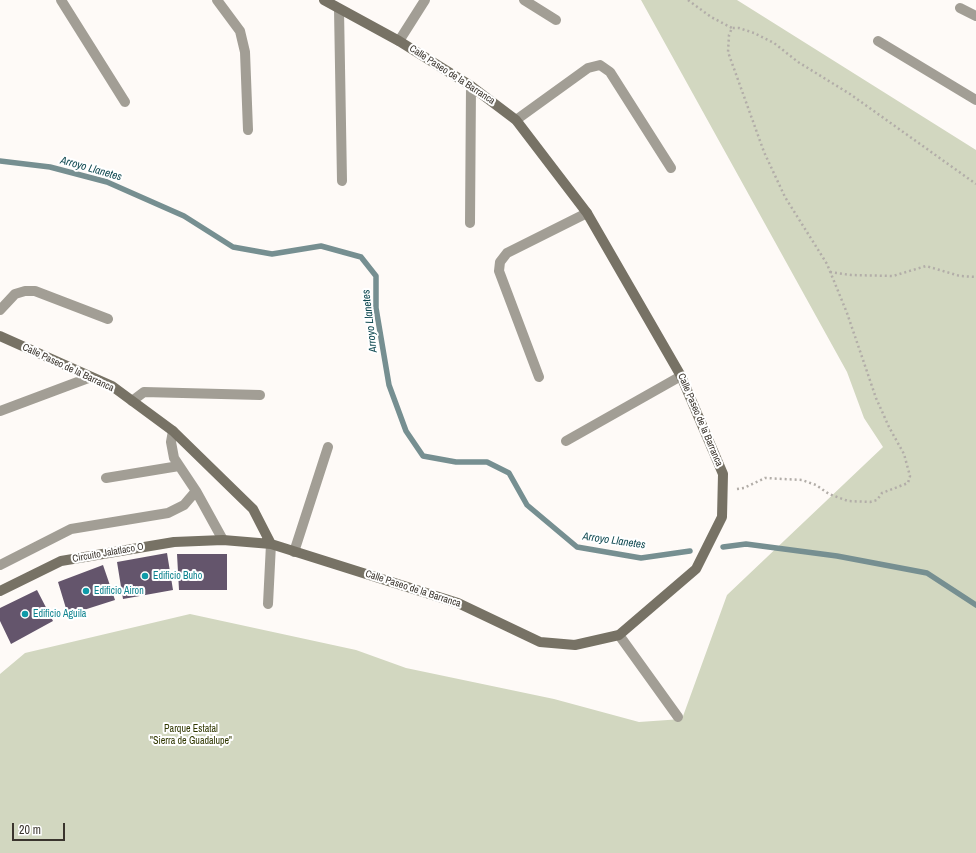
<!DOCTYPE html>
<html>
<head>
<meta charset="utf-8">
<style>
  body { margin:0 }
  #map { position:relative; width:976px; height:853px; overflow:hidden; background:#fefaf7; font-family:"Archivo Narrow",sans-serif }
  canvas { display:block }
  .scale { position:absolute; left:12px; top:823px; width:53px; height:18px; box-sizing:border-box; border:2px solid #3a342d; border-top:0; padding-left:5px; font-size:12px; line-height:14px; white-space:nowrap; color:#3a342d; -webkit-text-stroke:3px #fff; paint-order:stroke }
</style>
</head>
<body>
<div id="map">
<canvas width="976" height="853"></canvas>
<div class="scale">20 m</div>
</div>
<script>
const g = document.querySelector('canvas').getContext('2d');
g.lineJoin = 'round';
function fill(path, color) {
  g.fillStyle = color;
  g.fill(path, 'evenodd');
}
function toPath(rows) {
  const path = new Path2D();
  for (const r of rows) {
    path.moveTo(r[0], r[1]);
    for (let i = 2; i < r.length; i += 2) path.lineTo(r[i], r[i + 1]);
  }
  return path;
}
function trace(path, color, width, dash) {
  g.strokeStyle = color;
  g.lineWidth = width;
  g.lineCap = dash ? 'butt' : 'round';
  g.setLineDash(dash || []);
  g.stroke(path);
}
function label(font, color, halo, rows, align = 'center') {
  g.font = font + ' "Archivo Narrow",sans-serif';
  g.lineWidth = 4;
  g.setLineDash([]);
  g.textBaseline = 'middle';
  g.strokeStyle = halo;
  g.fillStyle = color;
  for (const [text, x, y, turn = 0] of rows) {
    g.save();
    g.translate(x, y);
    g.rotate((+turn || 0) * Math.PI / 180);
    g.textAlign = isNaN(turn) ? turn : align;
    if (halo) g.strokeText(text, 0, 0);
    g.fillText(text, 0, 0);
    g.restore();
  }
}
const green = toPath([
  [641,0,737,0,976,150,976,853,0,853,0,674,25,653,190,614,356,650,406,668,554,699,639,722,682,719,727,595,883,447,864,418,847,372]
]);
const stream = toPath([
  [0,161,50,167,107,182,184,216,233,247,272,254,321,246,361,257,376,276,376,308,389,385,406,431,423,456,456,462,487,462,509,473,527,505,577,547,641,558,690,551],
  [723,547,746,544,837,556,927,573,976,605]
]);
const building = toPath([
  [167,553,173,590,123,599,117,562],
  [177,554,227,554,227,590,179,590],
  [103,565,115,600,68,615,58,582],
  [37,590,53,621,11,644,0,621,0,608]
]);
const path = toPath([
  [688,0,711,17,732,28],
  [830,272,851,275,893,276,926,266,960,276,976,277],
  [737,489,744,488,765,478,802,480,816,485,829,494,848,501,870,502,877,500,882,493,908,483,910,476,904,454,889,427,876,398,847,313,827,264,785,197,764,152,728,52,729,35,732,28,739,28,754,33,774,43,798,62,850,94,976,184]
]);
const street = toPath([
  [61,0,125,102],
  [217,0,240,31,245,52,248,130],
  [524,0,556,20],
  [960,8,976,16],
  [339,9,342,181],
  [399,41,425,0],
  [878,41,976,100],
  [516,120,588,68,600,65,610,72,671,168],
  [470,223,471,86],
  [0,310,15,294,25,291,35,291,108,319],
  [539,377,499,271,500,262,507,253,587,213],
  [132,401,144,392,260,395],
  [0,411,91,377],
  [173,431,171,442,174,458,196,491,223,540],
  [566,441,681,376],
  [106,478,179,466],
  [294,552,328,447],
  [0,565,71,529,168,513,184,505,196,491],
  [268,604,271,544],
  [619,635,678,717]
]);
const secondary = toPath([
  [0,336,112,386,173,431,253,509,271,544],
  [0,591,61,561,174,542,223,540,271,544,458,603,540,642,575,645,619,635,696,569,722,517,723,474,681,376,587,213,516,120,471,86,399,41,324,0]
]);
const markers = [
  [145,576,4,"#0f9aa8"],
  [86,591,4,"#0f9aa8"],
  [25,614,4,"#0f9aa8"]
];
const streetNames = [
  ["Calle Paseo de la Barranca",452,75,33],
  ["Calle Paseo de la Barranca",68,368,25],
  ["Calle Paseo de la Barranca",700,420,67],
  ["Circuito Jalatlaco O",108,553,-10],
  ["Calle Paseo de la Barranca",413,589,18]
];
const cultureNames = [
  ["Edificio Buho",153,576],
  ["Edificio Airon",94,591],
  ["Edificio Aguila",33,614]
];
const parkNames = [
  ["Parque Estatal",191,729],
  ["\"Sierra de Guadalupe\"",191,741]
];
const waterNames = [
  ["Arroyo Llanetes",91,169,16],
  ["Arroyo Llanetes",370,321,-97],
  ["Arroyo Llanetes",614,541,8]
];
fill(green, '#d2d7c0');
trace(stream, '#768f91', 5.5);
fill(building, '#64556c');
trace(path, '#b2ada8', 2.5, [2, 3]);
trace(street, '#a29e95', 10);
trace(secondary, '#777265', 10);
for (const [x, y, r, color] of markers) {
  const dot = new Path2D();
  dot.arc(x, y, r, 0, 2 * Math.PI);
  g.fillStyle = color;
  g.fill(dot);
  trace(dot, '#fff', 1.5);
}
label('10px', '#3a342d', '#fff', streetNames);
label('10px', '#0d838f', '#fff', cultureNames, 'left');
label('10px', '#313802', '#fff', parkNames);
label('italic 11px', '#0e4850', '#fff', waterNames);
</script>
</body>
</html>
